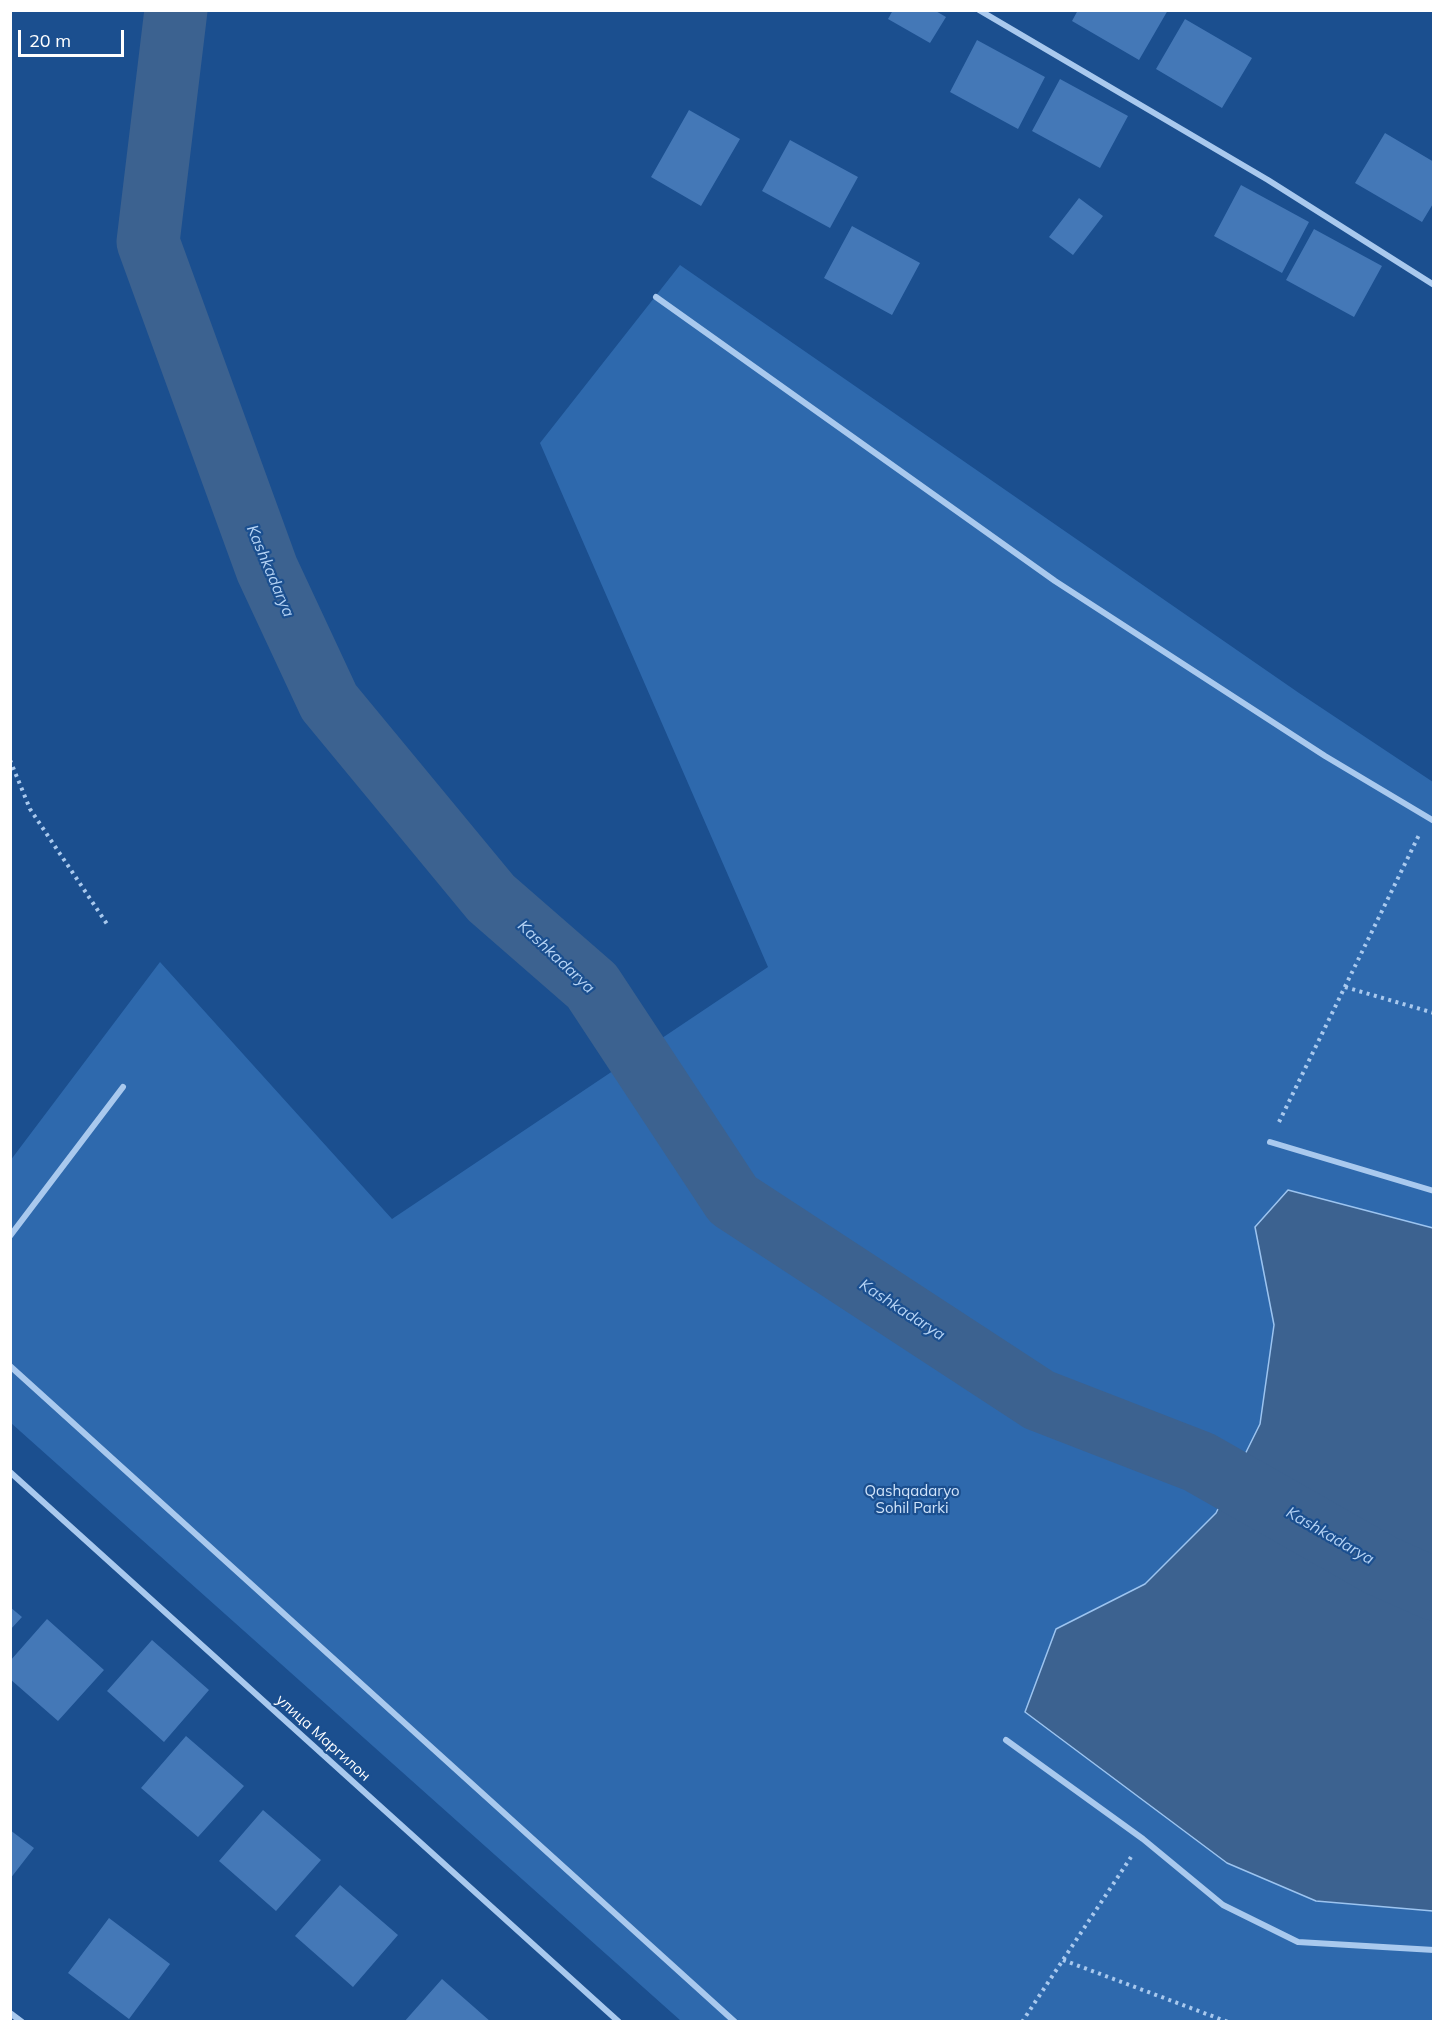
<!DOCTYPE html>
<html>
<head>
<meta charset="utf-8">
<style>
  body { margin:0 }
  #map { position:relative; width:1444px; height:2032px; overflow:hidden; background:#1b4f8f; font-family:Mulish,sans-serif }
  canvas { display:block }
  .frame { position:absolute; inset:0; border:12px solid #fff; pointer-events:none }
  .scale { position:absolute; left:18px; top:30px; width:106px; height:27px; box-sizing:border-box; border:3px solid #fff; border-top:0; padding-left:8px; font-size:18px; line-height:21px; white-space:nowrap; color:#fff; -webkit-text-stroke:4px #1b4f8f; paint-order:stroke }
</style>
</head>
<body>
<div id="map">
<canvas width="1444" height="2032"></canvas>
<div class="frame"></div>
<div class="scale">20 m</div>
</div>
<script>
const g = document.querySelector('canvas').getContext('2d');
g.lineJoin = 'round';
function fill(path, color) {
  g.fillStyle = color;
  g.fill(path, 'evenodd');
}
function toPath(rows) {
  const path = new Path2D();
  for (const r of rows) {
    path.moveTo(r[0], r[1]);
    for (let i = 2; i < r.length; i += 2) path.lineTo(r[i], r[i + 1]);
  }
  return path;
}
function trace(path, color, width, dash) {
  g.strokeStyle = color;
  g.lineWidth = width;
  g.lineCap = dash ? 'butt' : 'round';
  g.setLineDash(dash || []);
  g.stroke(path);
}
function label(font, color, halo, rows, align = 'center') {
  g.font = font + ' Mulish,sans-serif';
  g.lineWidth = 4.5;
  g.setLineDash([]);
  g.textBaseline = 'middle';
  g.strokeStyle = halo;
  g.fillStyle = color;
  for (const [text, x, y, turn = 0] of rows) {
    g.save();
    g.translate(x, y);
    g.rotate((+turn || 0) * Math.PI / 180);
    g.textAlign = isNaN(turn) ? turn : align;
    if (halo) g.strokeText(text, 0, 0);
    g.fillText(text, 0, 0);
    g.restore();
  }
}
const green = toPath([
  [680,265,1299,693,1433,782,1433,2021,681,2021,11,1423,10,1161,160,962,392,1219,768,967,540,443]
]);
const water = toPath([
  [1288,1190,1433,1228,1433,1911,1316,1901,1227,1863,1025,1712,1056,1629,1145,1584,1216,1513,1260,1424,1274,1325,1255,1227,1288,1190]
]);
const river = toPath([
  [176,10,148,242,267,569,329,702,491,898,592,986,733,1200,1039,1400,1199,1462,1380,1565,1434,1589]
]);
const building = toPath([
  [893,10,934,10,946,17,930,43,888,19],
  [1078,10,1168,10,1139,60,1072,21],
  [1185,19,1252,58,1222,108,1156,69],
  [977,40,1045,77,1018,129,950,92],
  [1060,79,1128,116,1100,168,1032,131],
  [689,110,740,139,701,206,651,177],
  [1385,133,1434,162,1434,202,1422,222,1355,183],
  [790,140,858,177,830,228,762,191],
  [1241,185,1309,222,1282,273,1214,236],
  [1079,198,1103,216,1073,255,1049,237],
  [852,226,920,263,892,315,824,278],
  [1314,229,1382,266,1354,317,1286,280],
  [10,1607,22,1617,10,1630],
  [47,1619,104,1670,58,1721,10,1679,10,1661],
  [152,1640,209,1690,164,1742,107,1691],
  [186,1736,244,1786,198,1837,141,1788],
  [263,1810,321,1860,276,1911,219,1861],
  [10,1830,34,1848,10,1879],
  [340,1885,398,1935,353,1987,295,1936],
  [109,1918,170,1964,129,2019,68,1973],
  [442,1979,491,2022,404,2022]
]);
const path = toPath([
  [10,760,30,809,107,924],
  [1345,987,1434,1013],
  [1279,1122,1419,835],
  [1063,1960,1228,2022],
  [1022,2022,1131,1857]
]);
const street = toPath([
  [979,10,1268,180,1434,285],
  [656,297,1055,581,1325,756,1434,821],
  [1270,1142,1434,1191],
  [10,1236,123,1087],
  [10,1366,735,2022],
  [10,1472,619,2022],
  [1006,1740,1143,1839,1223,1905,1298,1942,1434,1950],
  [10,2013,22,2022]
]);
const parkNames = [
  ["Qashqadaryo",912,1491],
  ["Sohil Parki",912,1508]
];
const streetNames = [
  ["улица Маргилон",323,1738,42]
];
const waterNames = [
  ["Kashkadarya",270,571,67],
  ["Kashkadarya",556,957,43],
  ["Kashkadarya",902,1310,33],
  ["Kashkadarya",1330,1536,30]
];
fill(green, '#2e69ad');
fill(water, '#3c6290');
trace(water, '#9cc4f0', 1.5);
trace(river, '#3c6290', 63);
fill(building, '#4478b7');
trace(path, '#a9c9ee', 4, [3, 4.5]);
trace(street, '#a9c9ee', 6);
label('15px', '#cfe3fa', '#1b4f8f', parkNames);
label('15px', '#fff', '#1b4f8f', streetNames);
label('italic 16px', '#b5d3f5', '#1b4f8f', waterNames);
</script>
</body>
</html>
